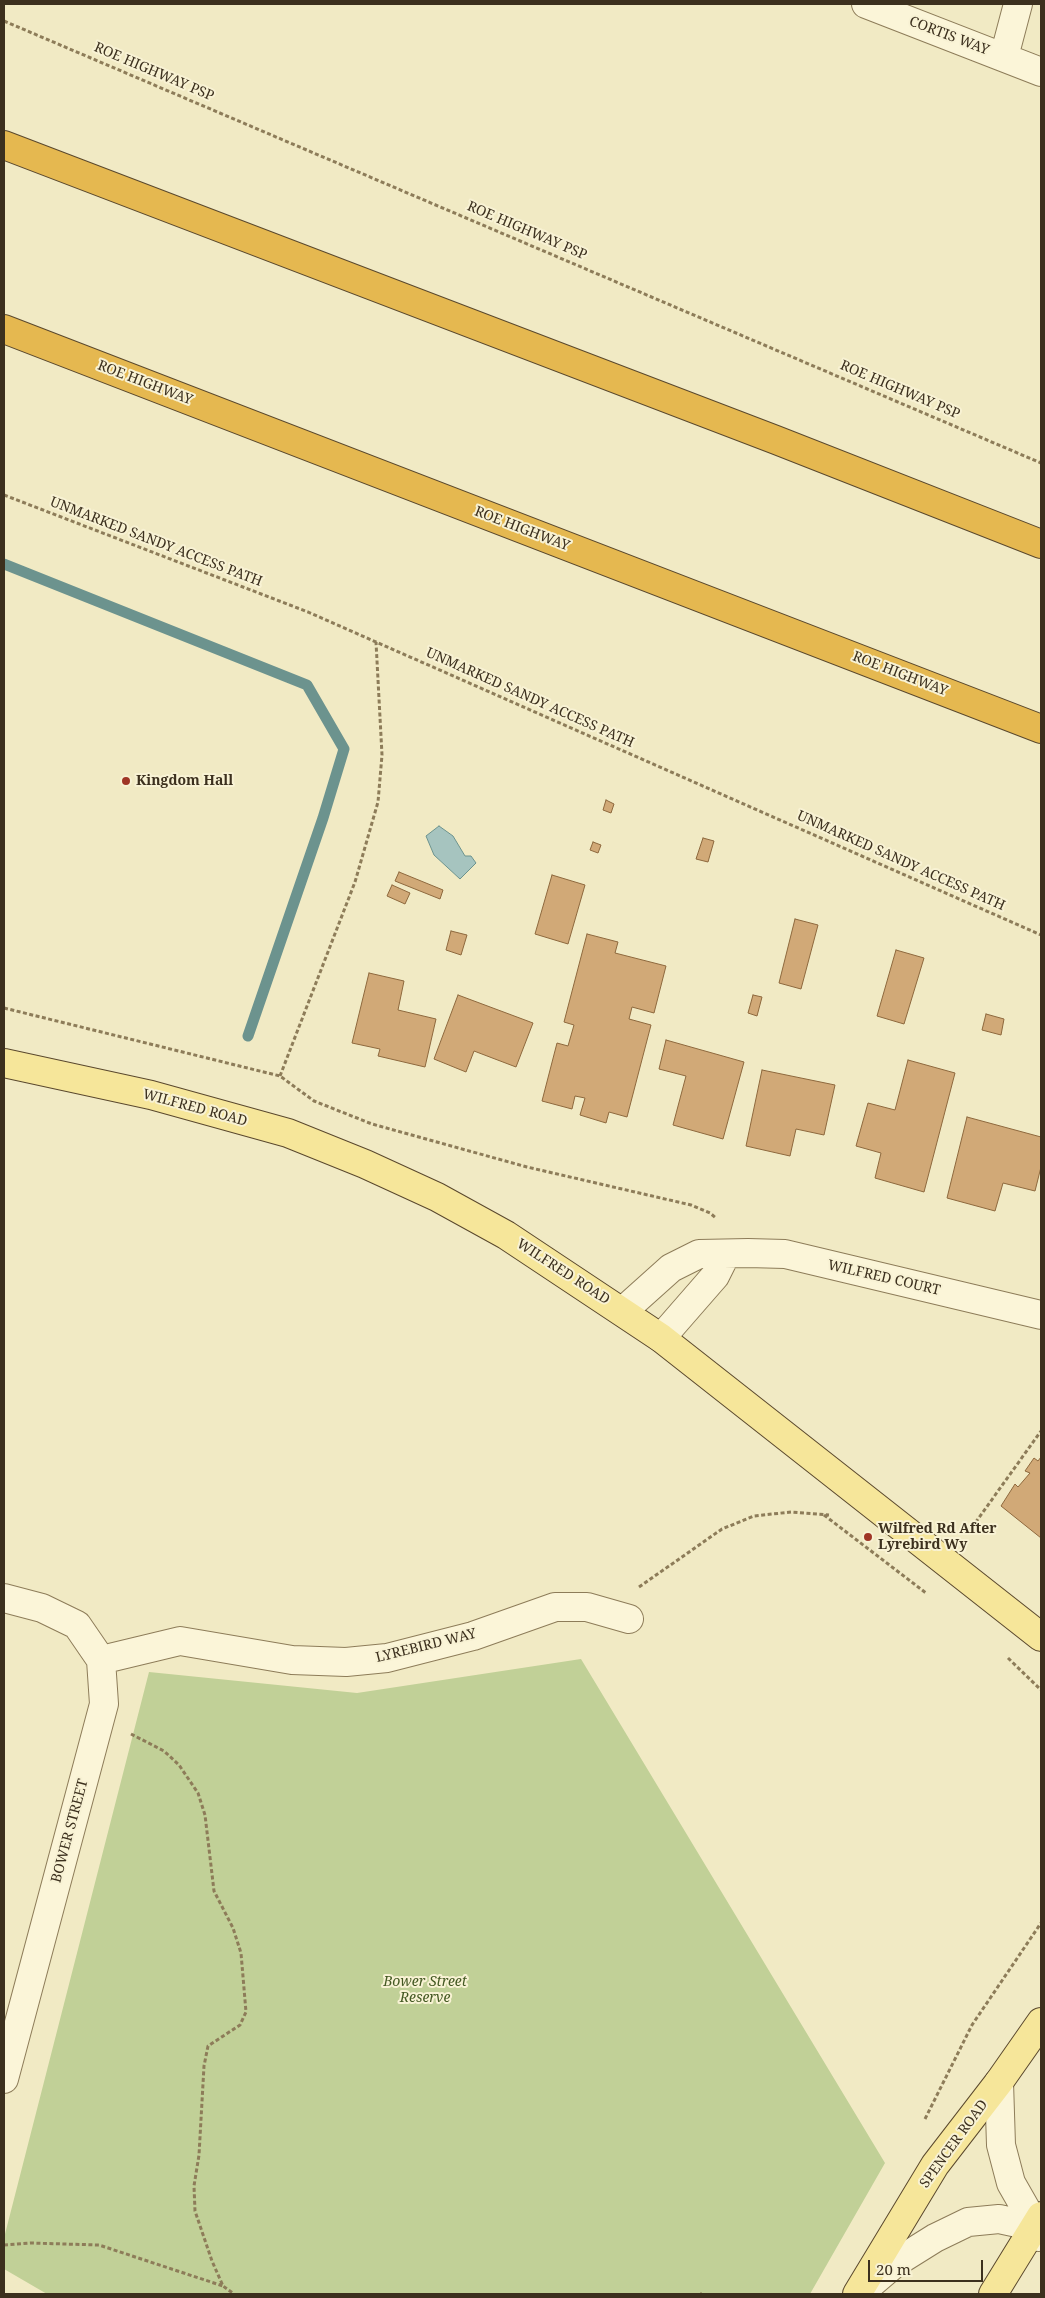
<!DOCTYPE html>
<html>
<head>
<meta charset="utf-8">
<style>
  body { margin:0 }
  #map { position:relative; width:1045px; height:2298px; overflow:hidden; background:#f1eac4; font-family:"Noto Serif",serif }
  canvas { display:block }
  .frame { position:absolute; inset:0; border:5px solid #3c301e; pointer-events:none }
  .scale { position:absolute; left:868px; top:2260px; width:115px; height:22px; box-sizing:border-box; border:2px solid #3c301e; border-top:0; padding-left:6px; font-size:15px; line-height:18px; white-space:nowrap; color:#3c301e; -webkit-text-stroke:4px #f8f2d4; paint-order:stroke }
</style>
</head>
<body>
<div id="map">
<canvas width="1045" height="2298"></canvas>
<div class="frame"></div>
<div class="scale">20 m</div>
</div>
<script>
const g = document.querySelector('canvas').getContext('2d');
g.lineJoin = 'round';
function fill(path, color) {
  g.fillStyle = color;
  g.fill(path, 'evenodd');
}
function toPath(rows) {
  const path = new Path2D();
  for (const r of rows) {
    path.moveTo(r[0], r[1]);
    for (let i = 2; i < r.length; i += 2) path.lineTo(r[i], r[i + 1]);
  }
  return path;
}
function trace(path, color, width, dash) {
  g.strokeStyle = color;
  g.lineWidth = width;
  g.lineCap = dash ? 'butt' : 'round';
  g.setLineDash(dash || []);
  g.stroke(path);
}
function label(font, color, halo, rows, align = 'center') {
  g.font = font + ' "Noto Serif",serif';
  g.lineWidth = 4;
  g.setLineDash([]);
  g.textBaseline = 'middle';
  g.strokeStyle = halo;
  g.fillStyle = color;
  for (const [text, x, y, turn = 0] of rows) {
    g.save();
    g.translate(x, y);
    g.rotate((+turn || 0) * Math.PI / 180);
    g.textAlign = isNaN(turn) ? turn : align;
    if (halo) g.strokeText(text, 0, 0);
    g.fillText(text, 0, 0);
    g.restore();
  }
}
const green = toPath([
  [581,1659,885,2163,810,2294,47,2294,4,2269,4,2238,149,1672,357,1693]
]);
const water = toPath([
  [439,826,453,836,465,856,471,856,476,863,460,879,434,855,426,836,439,826]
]);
const stream = toPath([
  [4,564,307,685,344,749,323,818,248,1036]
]);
const building = toPath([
  [606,800,614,804,611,813,603,810,606,800],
  [703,838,714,841,708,862,696,859,703,838],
  [593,842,601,845,598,853,590,850,593,842],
  [399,872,443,890,440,899,395,881,399,872],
  [552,875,585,885,568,944,535,934,552,875],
  [392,885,410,893,405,904,387,896,392,885],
  [795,919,818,925,801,989,779,983,795,919],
  [451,931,467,935,461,955,446,950,451,931],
  [587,934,618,942,615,953,666,966,654,1013,632,1007,629,1019,651,1025,627,1117,609,1112,606,1123,580,1115,585,1098,575,1096,572,1109,542,1101,557,1043,568,1046,574,1025,564,1022,587,934],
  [896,950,924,958,904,1024,877,1016,896,950],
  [369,973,404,981,398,1010,436,1019,425,1067,378,1056,380,1049,352,1043,369,973],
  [458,995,533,1023,516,1067,474,1051,466,1072,434,1059,458,995],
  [753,995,762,997,757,1016,748,1013,753,995],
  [986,1014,1004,1019,1001,1035,982,1030,986,1014],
  [666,1040,744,1062,723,1139,673,1125,686,1076,659,1069,666,1040],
  [908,1060,955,1073,924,1192,875,1178,881,1153,856,1146,868,1103,895,1110,908,1060],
  [762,1070,835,1085,824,1135,796,1129,790,1156,746,1146,762,1070],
  [967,1117,1041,1137,1041,1167,1035,1191,1003,1183,995,1211,947,1198,967,1117],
  [1041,1457,1041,1538,1001,1506,1015,1484,1018,1487,1030,1473,1025,1471,1034,1458,1038,1461,1041,1457]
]);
const path = toPath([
  [4,21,1041,463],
  [4,495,308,612,1041,935],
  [4,1008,280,1076,314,1101,372,1124,527,1167,691,1205,710,1213,716,1218],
  [280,1076,355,882,378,802,382,755,376,642],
  [824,1515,926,1593],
  [968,1533,1041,1431],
  [639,1587,722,1529,754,1516,791,1512,829,1515],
  [1008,1658,1041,1690],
  [131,1734,164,1751,179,1765,198,1793,205,1815,214,1891,233,1928,241,1953,246,2012,240,2025,208,2046,204,2066,199,2155,194,2186,195,2211,212,2261,223,2286,234,2294],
  [925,2119,972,2025,1041,1923],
  [4,2245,30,2243,99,2245,223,2286],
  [700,2294,702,2294]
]);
const minor = toPath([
  [866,4,1041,72],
  [1004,57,1018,4],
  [623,1311,671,1268,699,1254,748,1253,785,1254,1041,1315],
  [661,1338,715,1276,726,1254],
  [4,1598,42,1608,77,1625,101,1660,104,1704,4,2079],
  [101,1660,180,1641,292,1660,346,1662,387,1658,473,1636,555,1607,587,1607,629,1619],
  [999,2082,1001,2145,1011,2183,1035,2225,1039,2237],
  [860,2293,895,2263,935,2238,968,2222,999,2219,1041,2228]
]);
const major = toPath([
  [4,1063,151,1095,288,1133,365,1164,437,1197,506,1235,661,1338,1041,1637],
  [857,2294,935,2165,999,2082,1041,2022],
  [993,2294,1041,2216]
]);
const highway = toPath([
  [4,145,776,440,1041,544],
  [4,329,1041,729]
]);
const markers = [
  [126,781,5,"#9f3525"],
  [868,1537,5,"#9f3525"]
];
const streetNames = [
  ["CORTIS WAY",949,36,21],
  ["ROE HIGHWAY PSP",154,72,23],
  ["ROE HIGHWAY PSP",527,231,23],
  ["ROE HIGHWAY",145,383,21],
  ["ROE HIGHWAY PSP",900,390,23],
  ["ROE HIGHWAY",522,529,21],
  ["UNMARKED SANDY ACCESS PATH",156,542,21],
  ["ROE HIGHWAY",900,674,21],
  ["UNMARKED SANDY ACCESS PATH",530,698,24],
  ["UNMARKED SANDY ACCESS PATH",901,861,24],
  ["WILFRED ROAD",195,1108,15],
  ["WILFRED ROAD",563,1272,33],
  ["WILFRED COURT",884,1278,13],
  ["LYREBIRD WAY",426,1646,-14],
  ["BOWER STREET",70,1831,-75],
  ["SPENCER ROAD",954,2144,-54]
];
const poiNames = [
  ["Kingdom Hall",136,781],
  ["Wilfred Rd After",878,1529],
  ["Lyrebird Wy",878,1545]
];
const parkNames = [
  ["Bower Street",425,1982],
  ["Reserve",425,1998]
];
fill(green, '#c1d097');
fill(water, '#a6c4bf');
trace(water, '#6c938e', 1);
trace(stream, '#6c938e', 11);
fill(building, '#d1a977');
trace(building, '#8d683d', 1);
trace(minor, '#8d7c59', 30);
trace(major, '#5a482d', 30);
trace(highway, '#5a482d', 30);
trace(path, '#8d7c59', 3, [4, 2.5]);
trace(minor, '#fbf5d8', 28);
trace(major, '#f6e69a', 28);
trace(highway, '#e5b850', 28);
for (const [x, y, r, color] of markers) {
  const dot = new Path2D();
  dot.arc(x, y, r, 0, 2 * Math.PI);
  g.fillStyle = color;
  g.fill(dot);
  trace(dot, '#f8f2d4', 2);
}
label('14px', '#3c301e', '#f8f2d4', streetNames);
label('bold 14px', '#3c301e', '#f8f2d4', poiNames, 'left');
label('italic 14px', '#445923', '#f8f2d4', parkNames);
</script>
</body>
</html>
